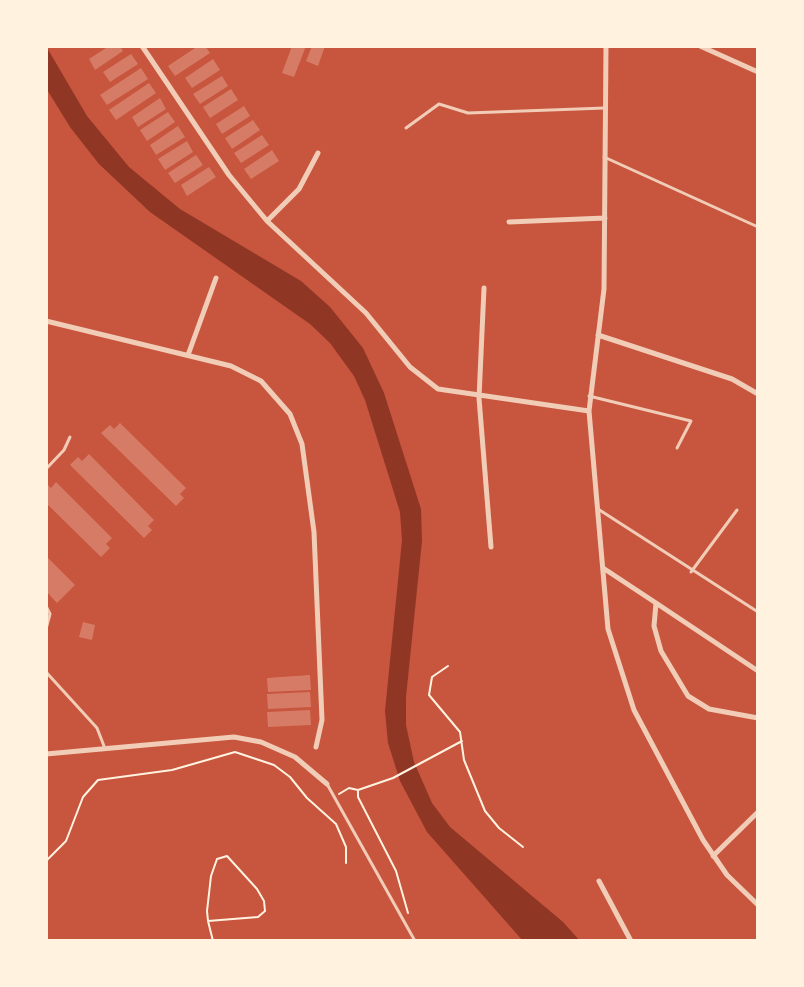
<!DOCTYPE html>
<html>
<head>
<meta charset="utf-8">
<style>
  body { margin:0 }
  #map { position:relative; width:804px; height:987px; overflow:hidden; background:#c8553d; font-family:"IBM Plex Sans",sans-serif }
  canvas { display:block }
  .frame { position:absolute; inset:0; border:48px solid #fff3e0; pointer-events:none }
</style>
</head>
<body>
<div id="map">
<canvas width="804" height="987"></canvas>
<div class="frame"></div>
</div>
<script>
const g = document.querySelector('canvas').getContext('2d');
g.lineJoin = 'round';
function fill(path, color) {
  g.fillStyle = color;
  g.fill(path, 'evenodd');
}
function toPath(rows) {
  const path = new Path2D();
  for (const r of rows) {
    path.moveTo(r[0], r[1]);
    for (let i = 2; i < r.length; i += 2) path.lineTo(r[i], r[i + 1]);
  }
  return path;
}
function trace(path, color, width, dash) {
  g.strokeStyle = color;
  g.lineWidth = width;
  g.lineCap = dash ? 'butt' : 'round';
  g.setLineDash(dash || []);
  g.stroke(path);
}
const water = toPath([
  [46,46,87,116,129,167,180,209,301,281,330,307,363,348,384,393,421,509,422,541,406,697,406,725,414,762,432,803,450,827,563,922,580,941,523,941,427,832,400,781,388,743,385,711,402,540,400,512,365,400,354,376,330,343,310,324,150,212,99,164,70,127,46,88]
]);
const building = toPath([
  [109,46,120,46,123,51,95,70,89,59],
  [198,46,205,46,210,53,175,76,168,66],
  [292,46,306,46,294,77,282,73],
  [312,46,325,46,318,66,306,61],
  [131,54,138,64,110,82,103,72],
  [213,59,220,70,192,88,185,78],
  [141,68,148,79,107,105,100,95],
  [222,76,228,86,200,104,193,94],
  [149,83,156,93,116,120,109,110],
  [231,89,238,100,210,118,203,107],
  [160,98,166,109,138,127,132,117],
  [244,106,250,116,222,134,216,124],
  [168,112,175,122,147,141,140,130],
  [253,120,260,130,232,149,225,138],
  [178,126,185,137,156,155,150,145],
  [262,135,269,145,241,163,234,153],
  [187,141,193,152,165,170,158,159],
  [272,150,279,161,251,179,244,169],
  [196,155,203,165,175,183,168,173],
  [209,167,216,177,187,196,181,185],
  [120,423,186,488,180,494,184,498,176,506,101,433,110,425,114,429],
  [89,454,154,520,148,526,152,530,144,538,70,465,78,457,82,461],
  [56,482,112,538,106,544,110,548,101,557,46,503,46,483,51,488],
  [46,556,75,585,57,603,46,591],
  [83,622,95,625,92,640,79,637],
  [310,675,311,690,268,692,267,678],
  [310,692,311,707,268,709,267,694],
  [310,710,311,725,268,727,267,712]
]);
const path = toPath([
  [448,666,432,677,429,695,460,732,464,760,485,811,499,828,523,847],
  [358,790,358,797,396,871,408,913],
  [339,794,349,788,358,790,393,778,462,741],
  [46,861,66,841,83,797,98,780,172,770,235,752,274,765,290,777,307,798,336,824,346,847,346,863],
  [208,921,258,917,265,911,264,901,257,889,227,856,217,859,211,876,207,911,208,921,213,941]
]);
const service = toPath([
  [406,128,439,104,468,113,605,108],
  [604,157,758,227],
  [589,396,691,421,677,448],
  [46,469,64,450,70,437],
  [598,509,758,612],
  [691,572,737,510],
  [46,606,50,614,46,629],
  [46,672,97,728,104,746],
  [327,784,415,941]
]);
const minor = toPath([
  [142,46,229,175,267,221,366,313,410,367,438,389,589,411],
  [606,46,604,289,589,411,608,629,634,710,703,840,727,875,758,905],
  [700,46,758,72],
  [267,221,299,189,318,153],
  [509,222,605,218],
  [484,288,479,398,491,547],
  [46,321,231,366,261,381,290,414,302,444,314,532,322,720,316,747],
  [598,335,732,379,758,394],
  [188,355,216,278],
  [603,568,656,603,654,626,661,651,688,696,709,709,758,718],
  [656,603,758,671],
  [46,754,234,737,261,742,295,757,327,784],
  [713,856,758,812],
  [599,881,631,941]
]);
fill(water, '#8f3625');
fill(building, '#d67c66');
trace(path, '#fff3e0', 2);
trace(service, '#f1ccb7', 3);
trace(minor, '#f1ccb7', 5);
</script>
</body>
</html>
